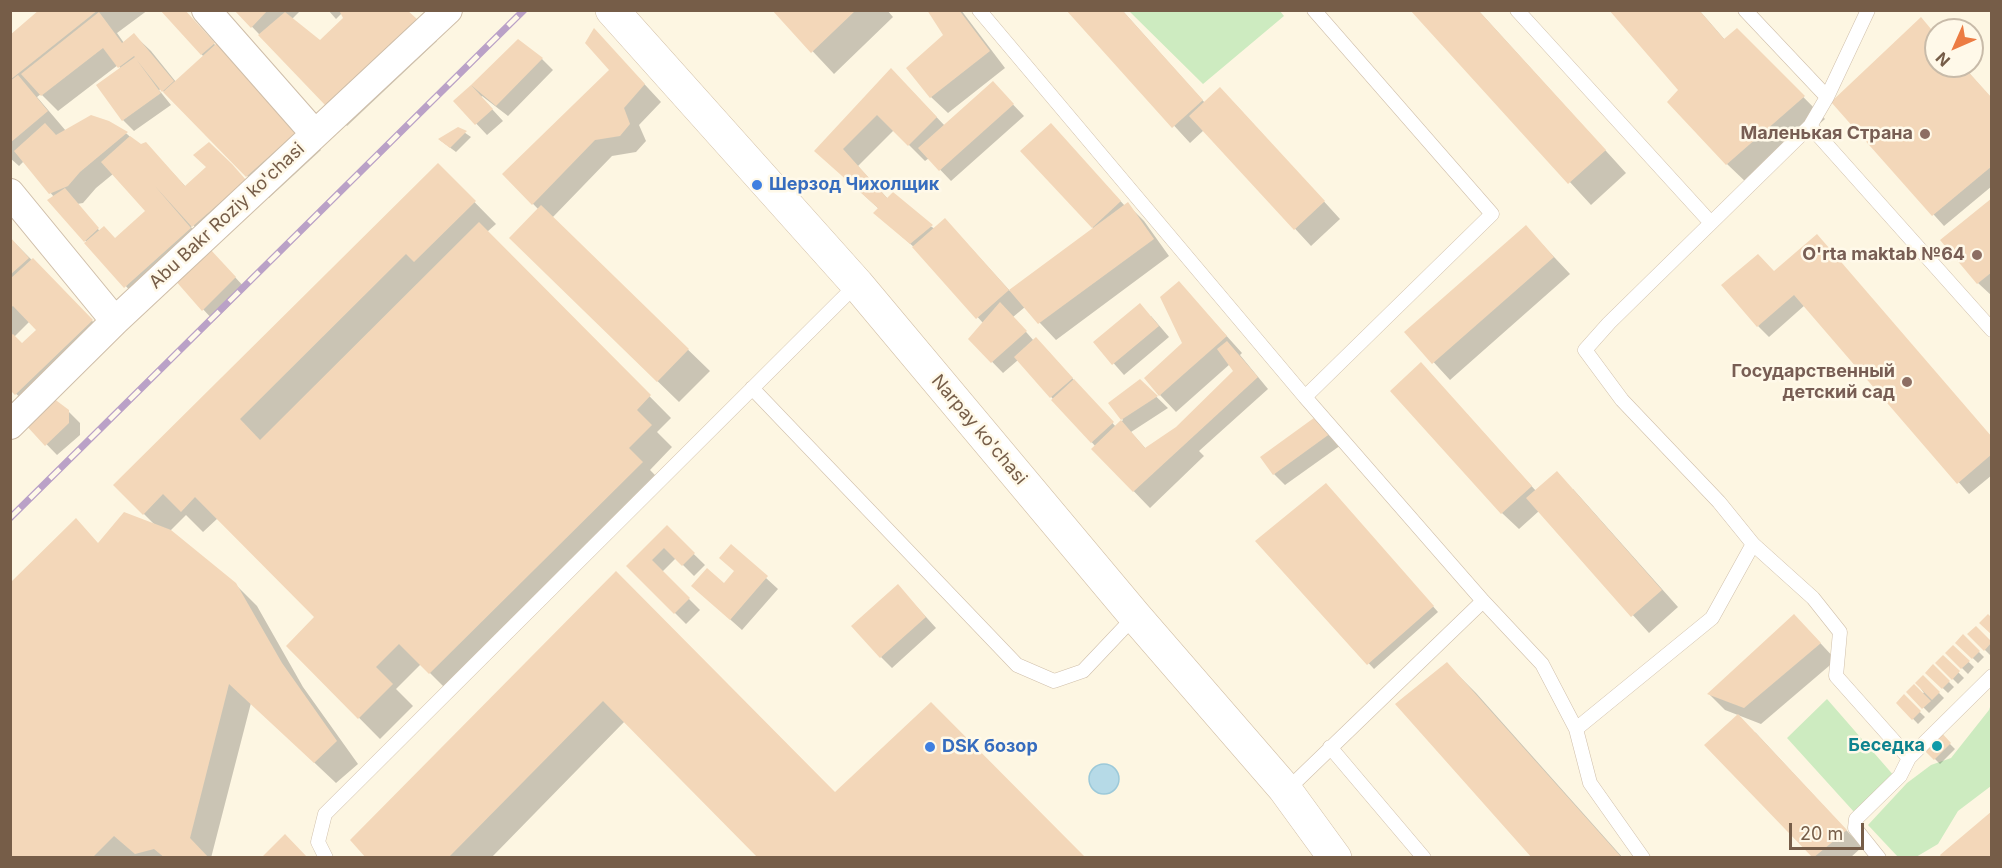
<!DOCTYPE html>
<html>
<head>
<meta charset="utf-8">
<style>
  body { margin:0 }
  #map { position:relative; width:2002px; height:868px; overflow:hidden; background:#fdf6e2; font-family:Inter,sans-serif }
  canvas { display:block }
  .frame { position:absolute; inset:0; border:12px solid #765d48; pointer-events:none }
  .north { position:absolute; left:1924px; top:18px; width:60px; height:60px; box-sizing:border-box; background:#fff9e9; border:2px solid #c8bba9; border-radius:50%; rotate:225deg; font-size:16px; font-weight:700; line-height:24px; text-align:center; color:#765d48 }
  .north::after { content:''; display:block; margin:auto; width:21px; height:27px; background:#ec7c43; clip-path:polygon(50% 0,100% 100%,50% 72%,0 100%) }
  .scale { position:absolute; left:1789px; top:823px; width:75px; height:27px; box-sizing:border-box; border:3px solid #765d48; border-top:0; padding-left:8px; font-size:18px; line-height:21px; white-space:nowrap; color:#765d48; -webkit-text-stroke:4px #fff9e9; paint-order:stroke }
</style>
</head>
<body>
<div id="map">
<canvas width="2002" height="868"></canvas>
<div class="frame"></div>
<div class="north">N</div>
<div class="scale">20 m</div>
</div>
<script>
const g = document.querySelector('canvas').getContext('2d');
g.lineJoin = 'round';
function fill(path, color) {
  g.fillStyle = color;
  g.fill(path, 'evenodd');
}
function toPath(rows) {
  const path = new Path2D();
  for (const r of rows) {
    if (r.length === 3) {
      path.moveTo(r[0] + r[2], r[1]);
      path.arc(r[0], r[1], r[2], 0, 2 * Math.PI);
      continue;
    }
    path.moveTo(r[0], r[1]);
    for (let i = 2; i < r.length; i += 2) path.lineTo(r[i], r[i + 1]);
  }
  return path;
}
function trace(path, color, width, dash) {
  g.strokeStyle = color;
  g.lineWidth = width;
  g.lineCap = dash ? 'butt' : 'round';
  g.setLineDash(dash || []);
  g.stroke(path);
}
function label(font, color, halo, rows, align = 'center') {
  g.font = font + ' Inter,sans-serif';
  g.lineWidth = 5;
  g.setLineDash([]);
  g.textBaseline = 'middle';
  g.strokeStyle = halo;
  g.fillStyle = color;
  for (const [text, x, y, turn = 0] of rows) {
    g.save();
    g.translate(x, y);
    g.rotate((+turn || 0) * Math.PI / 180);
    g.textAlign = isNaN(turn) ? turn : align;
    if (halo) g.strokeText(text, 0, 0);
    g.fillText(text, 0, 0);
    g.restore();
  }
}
const green = toPath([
  [1280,11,1284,16,1203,84,1129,11],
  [1827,699,1895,777,1855,813,1787,738],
  [1991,704,1991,786,1958,811,1938,844,1916,857,1898,857,1868,825,1907,783,1931,765,1951,758,1989,710]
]);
const water = toPath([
  [1104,779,15]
]);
const shadow = toPath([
  [42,10,148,10,117,33,124,43,134,35,151,51,176,82,204,57,162,10,184,10,216,46,321,150,269,198,161,89,159,90,171,105,134,131,123,120,121,69,118,65,58,111,41,94,37,97,66,131,108,122,127,134,140,146,146,144,186,187,208,168,261,197,210,242,193,225,191,227,206,245,141,303,49,200,54,197,24,161,19,166,10,158,10,37],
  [113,174,147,212,116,240,103,235,77,204,83,203,96,188],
  [236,10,301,10,292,19,320,42,345,18,342,13,336,19,328,10,405,10,437,41,347,126],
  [774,10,887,10,893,17,834,74],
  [929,10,961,10,1005,68,948,113,931,97,945,35],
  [1068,10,1122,10,1205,103,1236,105,1340,219,1311,246,1204,130,1190,143],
  [1412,10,1478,10,1626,173,1591,205],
  [1699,10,1725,40,1737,30,1825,119,1749,185,1727,164,1680,90],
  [1936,35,1936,66,1963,66,1992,99,1992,186,1944,226,1833,103],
  [518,41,542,59,553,70,508,116,482,96,481,97,503,121,487,135,455,101],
  [610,47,661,102,639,125,646,141,636,152,612,156,552,218,710,371,679,402,533,260,539,210,504,174,612,70],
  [908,87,945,126,1003,94,1024,116,951,181,929,158,925,161,894,130,858,166,888,199,935,229,961,237,1010,291,1094,229,1022,151,1051,125,1125,206,1127,204,1144,221,1169,256,1056,340,1025,307,1013,317,1034,341,1047,350,1116,427,1123,420,1110,404,1140,381,1168,408,1131,432,1146,449,1177,428,1235,371,1230,364,1176,412,1160,395,1184,344,1179,283,1242,353,1240,355,1268,389,1199,451,1204,456,1150,508,1093,449,1096,447,1018,360,1003,373,970,339,983,323,915,248,875,213,879,209,816,151],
  [458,128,471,137,456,152,440,140],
  [438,165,496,224,487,232,671,418,657,432,672,447,650,470,664,484,451,694,421,664,396,689,413,706,380,739,288,646,317,618,218,518,203,532,186,515,170,531,235,584,257,606,303,687,358,764,336,783,251,703,211,858,10,858,99,544,156,526,115,485],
  [1992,199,1992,296,1978,283],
  [1526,227,1570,274,1450,380,1406,332],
  [10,238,109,338,33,410,10,388],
  [30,321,38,330,22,345,14,337],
  [221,262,246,289,214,321,176,280],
  [1775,273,1992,437,1992,475,1969,494,1805,305,1769,337,1758,326],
  [1151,316,1169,337,1124,375,1095,342],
  [1437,381,1536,491,1573,489,1678,607,1649,633,1539,511,1519,529,1502,513],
  [68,411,80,423,80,435,57,455,26,423],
  [1318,417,1341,445,1285,485,1274,474],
  [1331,490,1438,612,1374,669,1257,541],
  [667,528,705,565,694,576,676,558,662,572,700,610,686,624,628,566],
  [731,546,778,589,742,630,704,596,724,585,736,572],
  [616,573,835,794,1084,858,760,858,625,721,491,858,368,858],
  [909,598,936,628,892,668,881,657],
  [1976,628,1992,644,1990,655,1969,634],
  [1811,633,1836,660,1761,724,1725,710,1709,694],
  [1963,636,1984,657,1978,663,1957,643],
  [1953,647,1974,667,1968,674,1947,653],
  [1943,657,1964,678,1958,684,1937,663],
  [1447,664,1476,693,1623,858,1534,858],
  [1933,666,1954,687,1948,693,1927,673],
  [1923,677,1944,698,1929,713,1908,692,1924,693,1917,683],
  [1904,697,1925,717,1918,724,1898,703],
  [1755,732,1862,847,1850,858,1813,858],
  [1940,734,1955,749,1940,764,1925,749]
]);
const building = toPath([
  [39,10,98,10,10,80,10,35],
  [160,10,185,10,215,43,201,55],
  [234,10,268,10,251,28],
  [339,10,407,10,417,19,325,105,258,35,285,12,320,40,343,18],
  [772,10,856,10,811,53],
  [927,10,959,10,990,51,930,98,906,68,943,35],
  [1066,10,1122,10,1203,100,1172,128],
  [1410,10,1478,10,1606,150,1568,184],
  [1609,10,1699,10,1724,39,1737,28,1805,96,1726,165,1667,102,1678,90],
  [99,12,122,43,134,33,174,81,162,92,136,59,161,93,122,121,96,85,135,57,134,56,118,68,103,48,41,96,21,74],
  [1921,17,1936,35,1936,66,1963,66,1992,98,1992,166,1932,216,1831,102],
  [594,28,645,84,624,108,630,124,620,136,595,140,532,205,502,174,609,70,585,43],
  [518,39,543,58,496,106,471,85],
  [217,43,301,128,246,177,163,92],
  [891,68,937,117,908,146,877,115,843,149,887,198,893,192,933,225,910,244,873,213,878,208,814,151],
  [18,75,48,111,10,143,10,81],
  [993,81,1014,104,939,171,918,148],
  [471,85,493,109,475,125,453,101],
  [1220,87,1325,201,1294,230,1189,116],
  [91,115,109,121,128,132,80,172,68,186,49,194,14,151,45,123,56,135],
  [1051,123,1121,201,1092,228,1020,151],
  [458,127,467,131,450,148,438,139],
  [130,136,141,144,146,142,185,186,206,167,193,155,209,142,232,164,246,180,192,227,154,185,191,228,124,288,84,243,104,226,115,238,145,211,101,162],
  [438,163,476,201,414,262,406,254,240,419,260,440,479,222,651,395,637,410,652,425,629,448,643,462,429,674,399,644,376,667,393,684,358,719,286,646,314,617,195,497,181,512,163,494,143,515,113,485],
  [65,188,99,228,84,242,47,200],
  [1992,198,1992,272,1977,284,1940,240],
  [1128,202,1154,239,1038,324,1009,290],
  [541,205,689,349,657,382,509,238],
  [945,218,1009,290,976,319,912,247],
  [1526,225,1554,257,1432,364,1404,332],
  [1817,234,1992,437,1992,454,1957,484,1794,295,1757,327,1721,285,1758,254,1774,271],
  [10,237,29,258,10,275],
  [210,249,236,277,202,311,174,279],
  [33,258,93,320,15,395,10,390,10,336,13,334,22,343,36,330,13,306,10,308,10,279],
  [1179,281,1227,336,1159,396,1144,378,1182,343,1160,297],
  [1000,302,1027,331,991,363,968,339],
  [1140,303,1159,326,1112,365,1093,342],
  [1036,337,1073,378,1050,398,1014,357],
  [1227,341,1258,377,1133,492,1091,449,1121,420,1145,448,1176,427,1233,371,1217,349],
  [1421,362,1532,486,1501,514,1390,391],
  [1074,379,1114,422,1091,443,1051,400],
  [1140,379,1158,396,1121,420,1108,403],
  [53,398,69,410,69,423,45,446,24,423],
  [1318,415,1331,433,1273,475,1260,457],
  [1557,471,1662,590,1631,617,1526,498],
  [1326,483,1434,606,1367,665,1255,541],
  [124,512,171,530,236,583,282,663,337,741,314,763,229,684,190,838,209,858,165,858,154,849,135,854,114,836,92,858,10,858,10,583,76,518,98,543],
  [667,525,695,553,682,566,664,548,652,560,690,598,674,614,626,566],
  [731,544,768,576,730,620,691,586,707,568,724,583,734,571,719,558],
  [616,571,835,792,931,702,1086,858,758,858,603,701,448,858,366,858,350,840],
  [898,584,926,617,880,658,851,626],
  [1794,614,1821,643,1744,708,1707,694],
  [1988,614,1992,618,1992,635,1979,623],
  [1976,626,1992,642,1984,651,1967,634],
  [1963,634,1980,651,1972,659,1955,643],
  [1953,645,1970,661,1961,669,1945,653],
  [1943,655,1960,671,1952,680,1935,663],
  [1447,662,1622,858,1532,858,1395,704],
  [1933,664,1950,681,1942,689,1925,673],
  [1923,675,1940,692,1932,700,1915,683],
  [1914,684,1931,701,1922,709,1906,692],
  [1904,694,1921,711,1912,720,1896,703],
  [1738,714,1847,830,1813,858,1704,745],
  [1940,731,1951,743,1934,760,1923,749],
  [1992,811,1992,858,1942,858,1940,855],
  [285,834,308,858,261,858]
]);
const service = toPath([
  [979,10,1305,397],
  [1314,10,1492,214,1305,397,1483,601],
  [1517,10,1711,223],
  [1745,10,1827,97],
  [1810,126,1992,330],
  [752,388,1017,665,1054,681,1083,671,1135,616],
  [1753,544,1813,598,1840,632,1836,676,1909,758,1992,676],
  [1576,729,1590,783,1643,858],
  [1330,747,1424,858],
  [1286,791,1483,601,1542,664,1576,729,1712,618,1753,544,1719,502,1622,400,1585,350,1609,323,1810,126,1827,97,1868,10],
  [326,858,318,842,325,814,857,284],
  [1879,858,1855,828,1856,819,1900,776,1909,758]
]);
const minor = toPath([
  [206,10,315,134],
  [10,193,115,321],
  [10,425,115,321,448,10]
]);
const secondary = toPath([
  [612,10,857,284,1135,616,1284,788,1335,858]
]);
const rail = toPath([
  [10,518,524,10]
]);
const markers = [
  [1925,134,6,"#8d6e63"],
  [757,185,6,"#3f7fe0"],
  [1977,255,6,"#8d6e63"],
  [1907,382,6,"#8d6e63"],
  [1937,746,6,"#0f9aa8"],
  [930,747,6,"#3f7fe0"]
];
const educationNames = [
  ["Маленькая Страна",1913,134],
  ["O'rta maktab №64",1965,255],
  ["Государственный",1895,372],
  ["детский сад",1895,393]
];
const shopNames = [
  ["Шерзод Чихолщик",769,185],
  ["DSK бозор",942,747]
];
const streetNames = [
  ["Abu Bakr Roziy ko'chasi",227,216,-43],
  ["Narpay ko'chasi",979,430,50]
];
const cultureNames = [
  ["Беседка",1925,746]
];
fill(green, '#cdebc0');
fill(water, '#b6dae7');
trace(water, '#9cc9d9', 1.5);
fill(shadow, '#0003');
fill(building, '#f3d7b9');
trace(service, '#cfbea9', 15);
trace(minor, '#cfbea9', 30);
trace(secondary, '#d2bfa6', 34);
trace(service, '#fff', 14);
trace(minor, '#fff', 28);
trace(secondary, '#fff', 33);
trace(rail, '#baa1c7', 7);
trace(rail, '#fff9e9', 4.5, [14]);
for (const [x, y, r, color] of markers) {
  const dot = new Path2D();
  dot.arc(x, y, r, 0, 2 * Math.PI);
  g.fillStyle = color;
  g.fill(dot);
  trace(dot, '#fff9e9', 2);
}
label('bold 18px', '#785e54', '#fff9e9', educationNames, 'right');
label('bold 18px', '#366cbe', '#fff9e9', shopNames, 'left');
label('18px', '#765d48', '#fff9e9', streetNames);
label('bold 18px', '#0d838f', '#fff9e9', cultureNames, 'right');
</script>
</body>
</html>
